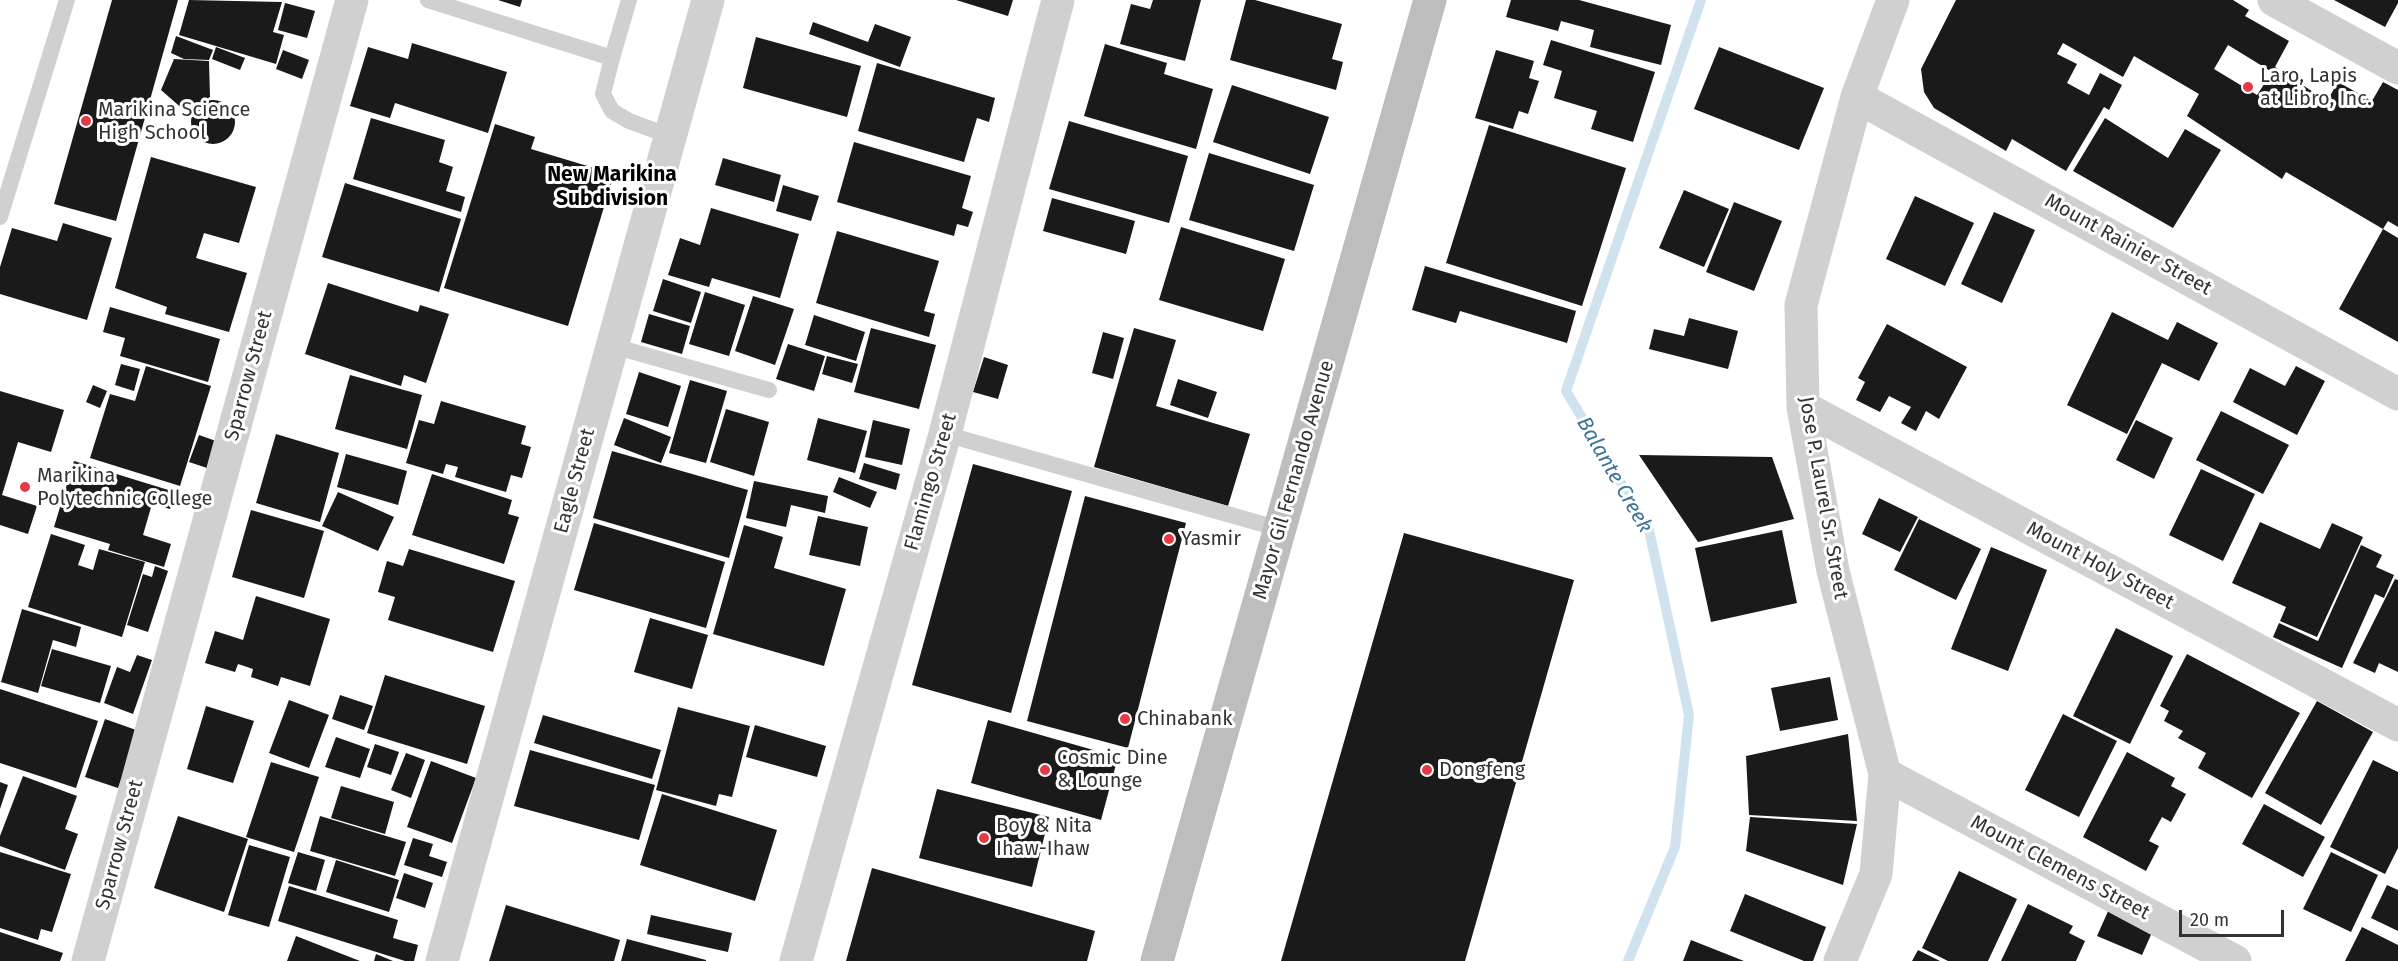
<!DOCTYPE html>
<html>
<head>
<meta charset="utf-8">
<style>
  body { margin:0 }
  #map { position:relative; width:2398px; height:961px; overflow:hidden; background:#fff; font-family:"Fira Sans",sans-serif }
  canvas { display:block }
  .scale { position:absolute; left:2179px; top:910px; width:105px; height:27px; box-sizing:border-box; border:3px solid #333; border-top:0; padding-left:8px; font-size:18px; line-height:21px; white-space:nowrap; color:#333; -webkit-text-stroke:4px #fff; paint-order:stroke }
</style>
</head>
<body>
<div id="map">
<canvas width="2398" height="961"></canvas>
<div class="scale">20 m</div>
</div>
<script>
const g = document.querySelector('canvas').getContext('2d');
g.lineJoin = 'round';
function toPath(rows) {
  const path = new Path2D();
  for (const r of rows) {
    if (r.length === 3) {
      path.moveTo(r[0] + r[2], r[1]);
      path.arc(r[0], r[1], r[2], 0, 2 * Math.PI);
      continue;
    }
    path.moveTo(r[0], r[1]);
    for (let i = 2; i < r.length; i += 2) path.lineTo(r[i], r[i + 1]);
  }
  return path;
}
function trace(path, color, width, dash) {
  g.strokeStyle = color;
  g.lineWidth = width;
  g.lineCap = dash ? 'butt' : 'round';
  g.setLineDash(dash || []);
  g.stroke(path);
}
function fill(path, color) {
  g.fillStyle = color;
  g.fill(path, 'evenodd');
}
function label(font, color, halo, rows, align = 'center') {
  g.font = font + ' "Fira Sans",sans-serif';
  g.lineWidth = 6;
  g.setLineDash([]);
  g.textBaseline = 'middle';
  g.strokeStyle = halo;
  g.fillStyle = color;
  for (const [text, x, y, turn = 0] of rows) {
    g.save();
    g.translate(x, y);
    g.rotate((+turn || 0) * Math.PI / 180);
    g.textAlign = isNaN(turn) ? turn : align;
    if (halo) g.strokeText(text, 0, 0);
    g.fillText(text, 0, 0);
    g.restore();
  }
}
const stream = toPath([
  [1628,961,1675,847,1689,715,1649,530,1566,391,1701,0]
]);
const building = toPath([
  [112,0,178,0,116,221,54,204],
  [189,0,282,2,273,32,284,35,276,64,179,35],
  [498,0,522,0,520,7],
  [956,0,1013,0,1008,16],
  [1153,0,1201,0,1185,61,1120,44,1131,4,1150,9],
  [1246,0,1255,0,1342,24,1332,59,1343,62,1336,90,1230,60],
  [1511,0,1579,0,1671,25,1661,65,1590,47,1594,30,1561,21,1558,31,1506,17],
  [1956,0,2233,0,2249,10,2245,16,2289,41,2275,67,2327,101,2338,82,2372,101,2383,82,2398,90,2398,227,2388,221,2383,229,2286,172,2282,179,2187,116,2199,94,2134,56,2123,77,2063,43,2057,54,2077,64,2067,83,2089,95,2100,73,2122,85,2109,110,2104,107,2066,171,2012,139,2006,151,1934,108,1924,92,1921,69],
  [2228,45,2272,72,2257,95,2214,69],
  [2334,0,2398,0,2398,3,2385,27],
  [285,3,315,11,307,38,278,30],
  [813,22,868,42,875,24,911,37,900,67,809,34],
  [176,36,213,50,209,60,184,59,171,53],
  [756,37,861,66,847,117,743,88],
  [1551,40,1655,72,1633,142,1591,129,1597,111,1554,98,1562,71,1543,65],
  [412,43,507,72,488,133,395,103,390,118,350,106,368,47,408,59],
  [1105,44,1167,63,1164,74,1213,89,1196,149,1084,116],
  [216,47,245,58,240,70,212,59],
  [1719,47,1824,88,1799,150,1694,109],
  [283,50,309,60,302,79,276,69],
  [1496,50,1534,61,1529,78,1539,81,1528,114,1519,111,1513,129,1475,118],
  [174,59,209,61,210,97,185,111,161,90],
  [877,63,995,98,989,122,977,118,964,162,858,131],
  [1232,85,1329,117,1310,174,1213,142],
  [213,122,22],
  [371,118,445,140,439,162,453,167,446,191,465,197,461,212,353,179],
  [2105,118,2168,158,2185,129,2221,150,2173,228,2073,171],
  [1069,121,1188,156,1169,223,1049,189],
  [495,124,535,137,531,149,614,174,568,326,444,288],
  [1489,125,1626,168,1582,306,1446,263],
  [854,142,971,176,962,208,973,212,968,227,957,224,954,236,837,202],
  [1209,153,1314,185,1294,251,1189,220],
  [151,157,256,187,239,243,204,233,196,258,247,273,229,332,165,314,167,307,115,288],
  [723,158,781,175,774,202,715,185],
  [345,183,461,219,439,292,322,257],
  [783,185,819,196,811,221,776,211],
  [1684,190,1729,209,1704,267,1659,248],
  [1915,196,1974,223,1945,286,1886,259],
  [1052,198,1135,221,1126,254,1043,231],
  [1734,202,1782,221,1754,291,1706,272],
  [711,208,799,234,780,298,712,278,709,287,668,275,680,238,700,245],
  [1994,212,2035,230,2002,303,1961,284],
  [63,223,112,238,87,320,0,294,0,267,12,228,57,241],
  [1181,227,1285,259,1263,331,1159,300],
  [2383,229,2398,238,2398,342,2339,309],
  [837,231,939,261,924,311,935,314,929,337,816,303],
  [1425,266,1576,311,1567,343,1460,311,1456,323,1412,310],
  [663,279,701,292,691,323,653,311],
  [328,283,418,312,420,305,449,314,426,383,404,375,401,386,305,354],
  [705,292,745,305,729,356,689,344],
  [753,296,794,309,775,365,735,351],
  [110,307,220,339,208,382,120,356,125,338,103,332],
  [2112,312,2168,340,2177,322,2218,343,2199,381,2162,363,2127,434,2067,405],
  [649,314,690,326,682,354,641,342],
  [814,315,865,332,856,361,805,345],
  [1689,318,1738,331,1728,369,1649,349,1654,329,1684,336],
  [1887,324,1967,367,1939,419,1926,411,1916,431,1901,423,1911,407,1889,396,1880,412,1856,400,1865,382,1858,378],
  [871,328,936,345,919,409,854,392],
  [1134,328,1176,340,1156,406,1250,434,1228,506,1094,467],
  [1103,332,1124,338,1113,379,1092,373],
  [788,344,825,356,814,391,776,379],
  [827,356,858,364,852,383,822,374],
  [984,357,1008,365,998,399,973,392],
  [121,364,140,369,134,391,115,385],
  [146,366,211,386,180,486,90,458,110,394,135,401],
  [2296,366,2325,381,2297,435,2233,402,2250,368,2285,386],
  [639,372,681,386,668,427,626,414],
  [350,375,422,395,407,449,335,429],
  [1178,379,1217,392,1208,418,1170,405],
  [690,380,727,391,706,463,669,453],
  [93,385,107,391,100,408,86,402],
  [0,391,64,410,51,452,18,442,2,495,37,506,28,534,0,525],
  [441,401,526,426,521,444,531,447,522,478,511,475,506,492,455,477,458,467,446,464,443,474,406,463,419,420,434,424],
  [726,409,769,422,754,476,710,462],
  [2221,411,2289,445,2263,494,2196,460],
  [624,418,671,437,661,463,614,445],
  [818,418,867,431,855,473,807,460],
  [873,420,910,429,902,465,865,457],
  [2136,420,2173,438,2154,479,2116,460],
  [276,434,339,453,320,522,256,503],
  [199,435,216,441,207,468,189,462],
  [612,451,748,490,729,558,593,518],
  [346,454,407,471,398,505,337,487],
  [1639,455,1772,457,1794,519,1698,542],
  [74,461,175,492,170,509,152,504,143,535,171,544,164,567,108,550,110,544,54,527],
  [864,463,900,474,896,490,859,479],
  [973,464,1072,491,1011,713,912,685],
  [2201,469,2255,494,2223,561,2169,535],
  [432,474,512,500,508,514,519,517,504,564,412,535],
  [839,477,877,492,870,508,833,492],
  [754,481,828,496,825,513,791,505,786,527,746,518],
  [338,492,394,517,378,551,322,526],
  [1085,496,1186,523,1128,748,1027,721],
  [1879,498,1918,517,1900,552,1862,534],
  [251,510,324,531,304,598,232,577],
  [818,516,868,527,860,566,809,555],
  [1919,519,1981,549,1956,600,1894,570],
  [2260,522,2320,549,2332,523,2363,537,2317,637,2280,621,2286,607,2232,583],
  [594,523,725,562,706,628,574,590],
  [744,525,783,537,774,568,846,589,824,666,713,634],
  [1782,530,1797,603,1711,622,1695,548],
  [1404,533,1574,580,1465,961,1281,961],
  [51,534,85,545,78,565,93,570,99,549,145,562,122,637,28,607],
  [2361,545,2382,555,2376,567,2394,575,2384,598,2375,594,2342,668,2273,637,2279,623,2318,641],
  [1991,547,2047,570,2008,671,1951,649],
  [409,549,515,581,493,652,388,620,395,597,378,592,387,561,403,566],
  [155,566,168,571,148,632,127,625,143,574,152,577],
  [2395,579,2398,580,2398,672,2379,663,2375,673,2353,663],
  [256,596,330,619,310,686,281,677,278,686,251,677,253,669,238,664,235,672,205,663,215,631,243,640],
  [22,609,81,627,76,647,53,640,38,693,1,682],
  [650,618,708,635,692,689,634,672],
  [2116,628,2173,656,2130,744,2073,716],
  [52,649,111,666,100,703,41,686],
  [2187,654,2300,713,2252,798,2198,768,2206,753,2178,738,2183,731,2164,721,2169,711,2160,706],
  [137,655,152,660,133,714,104,703,117,667,130,672],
  [385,675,485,706,467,764,367,733],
  [1830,677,1838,720,1780,731,1771,688],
  [0,689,98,721,76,788,0,763],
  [340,695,373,706,364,730,332,719],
  [289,700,329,715,309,768,269,753],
  [2317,701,2373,732,2321,825,2265,793],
  [206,706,254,721,233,783,187,769],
  [678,707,750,726,732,797,719,794,716,806,656,790],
  [2063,714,2117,741,2079,817,2025,790],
  [543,715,661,750,652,779,534,743],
  [105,719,139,731,118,788,85,777],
  [988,720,1118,757,1101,820,971,783],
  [755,725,826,746,817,777,746,757],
  [1848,734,1857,821,1749,815,1746,756],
  [336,737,370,749,360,778,325,767],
  [375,744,399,752,391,775,367,767],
  [530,750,655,785,639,840,514,806],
  [2127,752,2175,778,2171,786,2186,794,2171,822,2162,817,2149,841,2159,846,2146,871,2083,837],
  [406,753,425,760,411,798,391,790],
  [2373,760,2398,772,2398,848,2385,874,2330,847],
  [431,761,476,778,452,843,407,827],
  [271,762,319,777,294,852,246,837],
  [23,776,77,796,65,829,78,834,65,870,0,846,0,836],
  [0,782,8,785,0,809],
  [341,786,394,802,385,834,331,818],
  [937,789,1049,817,1032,887,919,858],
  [662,794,777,830,755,901,640,865],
  [2264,804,2325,837,2303,877,2242,844],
  [178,816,248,839,224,912,154,888],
  [320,816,406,842,395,876,310,851],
  [1750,817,1857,824,1843,885,1746,851],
  [413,838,433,844,429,856,447,862,442,877,404,865],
  [249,845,290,857,269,927,228,915],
  [0,852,71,874,52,932,41,929,38,940,0,928],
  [298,852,325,860,316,891,288,883],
  [2331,852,2378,875,2351,932,2303,909],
  [336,860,399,880,389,912,326,892],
  [872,868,1095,931,1087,961,846,961],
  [1959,871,2017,899,1988,961,1948,961,1922,948],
  [404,873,433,883,425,908,396,898],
  [2387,885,2398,890,2398,931,2371,918],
  [289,886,398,920,393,938,418,945,414,961,405,961,278,921],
  [1745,894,1826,927,1813,961,1804,961,1730,931],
  [2028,904,2073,926,2069,933,2085,941,2076,961,2001,961],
  [506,905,620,940,614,961,489,961],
  [2109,909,2154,928,2142,955,2097,936],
  [651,915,732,933,728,952,647,934],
  [2362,927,2398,945,2398,961,2345,961],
  [0,932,63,953,60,961,0,961],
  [296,936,360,961,287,961],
  [627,939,706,960,706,961,621,961],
  [1691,940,1744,961,1683,961],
  [1918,950,1940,961,1912,961],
  [376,954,393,961,374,961]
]);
const service = toPath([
  [428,0,612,58,629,0],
  [612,58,603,94,612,111,629,121,670,136],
  [0,217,67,0],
  [613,346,769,390],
  [945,434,1280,529]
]);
const minor = toPath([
  [2274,0,2398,68],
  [1857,97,2398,394],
  [1803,407,2398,725],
  [1885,774,2235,961],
  [88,961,352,0],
  [442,961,708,0],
  [796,961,945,434,1058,0],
  [1840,961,1876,874,1885,774,1833,571,1803,407,1801,305,1857,97,1893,0]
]);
const secondary = toPath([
  [1157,961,1430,0]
]);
const markers = [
  [2248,87,6,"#e63946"],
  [86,121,6,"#e63946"],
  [25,487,6,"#e63946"],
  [1169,539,6,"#e63946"],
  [1125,719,6,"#e63946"],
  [1045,770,6,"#e63946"],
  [1427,770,6,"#e63946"],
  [984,838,6,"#e63946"]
];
const poiNames = [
  ["Laro, Lapis",2260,76],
  ["at Libro, Inc.",2260,99],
  ["Marikina Science",98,110],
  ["High School",98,133],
  ["Marikina",37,476],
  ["Polytechnic College",37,499],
  ["Yasmir",1181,539],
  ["Chinabank",1137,719],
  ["Cosmic Dine",1057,758],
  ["& Lounge",1057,781],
  ["Dongfeng",1439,770],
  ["Boy & Nita",996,826],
  ["Ihaw-Ihaw",996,849]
];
const streetNames = [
  ["Mount Rainier Street",2128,245,29],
  ["Sparrow Street",249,376,-75],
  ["Mayor Gil Fernando Avenue",1294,480,-74],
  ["Eagle Street",575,481,-75],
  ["Flamingo Street",931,482,-74],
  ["Jose P. Laurel Sr. Street",1823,498,80],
  ["Mount Holy Street",2100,566,28],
  ["Sparrow Street",120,845,-75],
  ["Mount Clemens Street",2060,868,28]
];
const neighbourhoodNames = [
  ["New Marikina",612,175],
  ["Subdivision",612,199]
];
const waterNames = [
  ["Balante Creek",1614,475,60]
];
trace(stream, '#cfe2ee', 10);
fill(building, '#1a1a1a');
trace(service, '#d0d0d0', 16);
trace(minor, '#d0d0d0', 33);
trace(secondary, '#bdbdbd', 33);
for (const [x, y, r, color] of markers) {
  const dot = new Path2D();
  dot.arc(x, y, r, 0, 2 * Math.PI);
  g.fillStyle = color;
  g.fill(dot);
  trace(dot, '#fff', 2);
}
label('20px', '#333', '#fff', poiNames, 'left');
label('20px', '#333', '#fff', streetNames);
label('bold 21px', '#000', '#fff', neighbourhoodNames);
label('italic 21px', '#3f7597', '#fff', waterNames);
</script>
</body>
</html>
